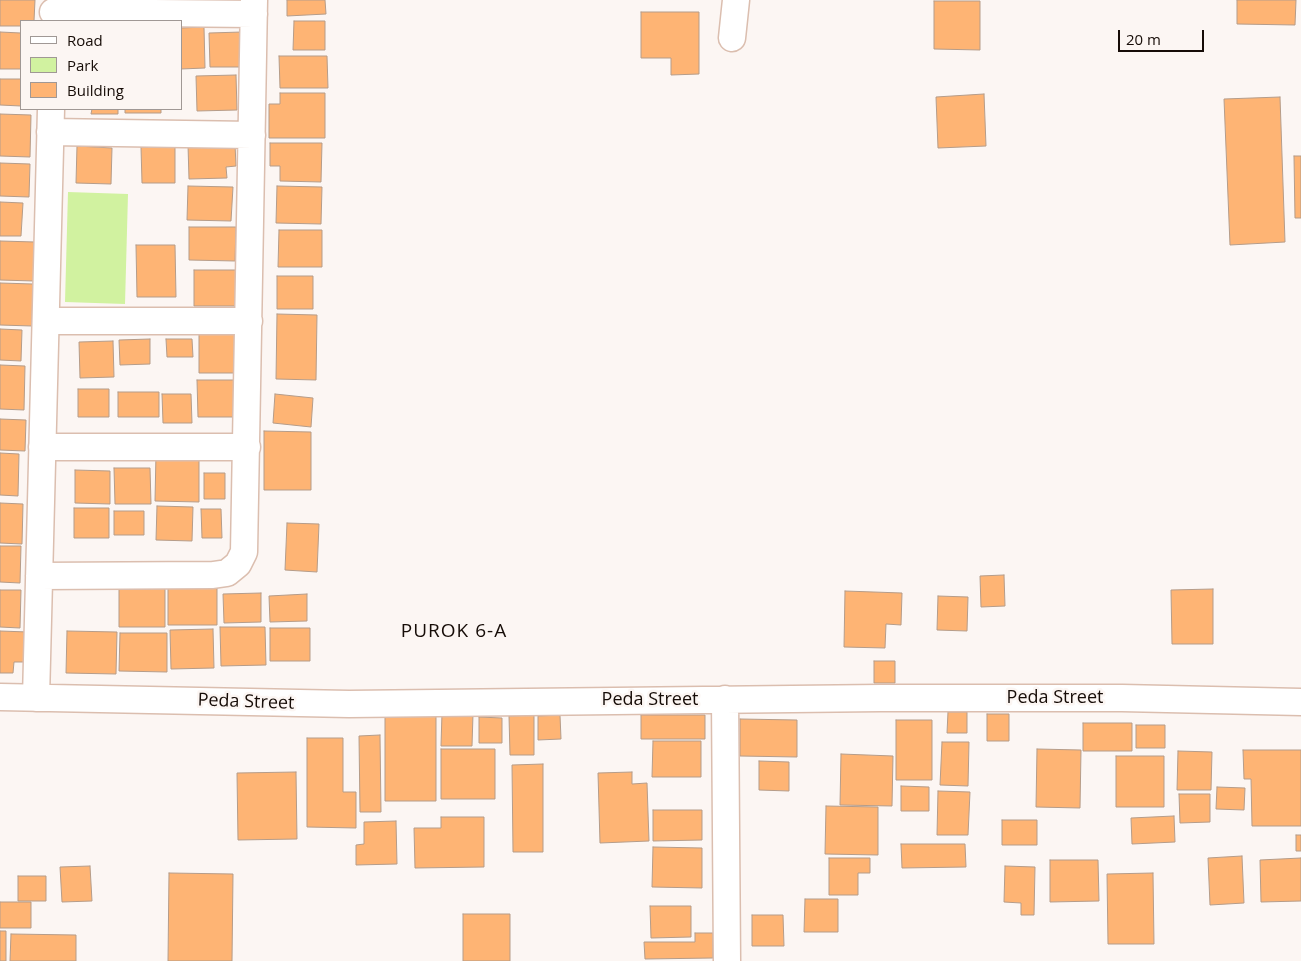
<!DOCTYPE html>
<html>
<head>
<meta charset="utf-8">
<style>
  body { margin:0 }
  #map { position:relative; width:1301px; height:961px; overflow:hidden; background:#fcf6f3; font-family:"Open Sans",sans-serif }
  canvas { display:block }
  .legend { position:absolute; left:20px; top:20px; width:162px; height:90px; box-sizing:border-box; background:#fcf6f3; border:1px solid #a09895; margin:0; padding:6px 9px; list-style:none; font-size:15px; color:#160c07 }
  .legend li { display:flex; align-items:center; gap:10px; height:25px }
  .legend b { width:25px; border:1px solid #a09895 }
  .scale { position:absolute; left:1118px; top:30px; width:86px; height:22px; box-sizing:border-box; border:2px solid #160c07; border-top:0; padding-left:6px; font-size:15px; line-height:18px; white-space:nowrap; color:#160c07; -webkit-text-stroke:4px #fcf6f3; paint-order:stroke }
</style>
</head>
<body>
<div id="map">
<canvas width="1301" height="961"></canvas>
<ul class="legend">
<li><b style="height:6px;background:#fff"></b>Road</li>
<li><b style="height:14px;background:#d1f2a0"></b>Park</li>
<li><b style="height:14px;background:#feb474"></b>Building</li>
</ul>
<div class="scale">20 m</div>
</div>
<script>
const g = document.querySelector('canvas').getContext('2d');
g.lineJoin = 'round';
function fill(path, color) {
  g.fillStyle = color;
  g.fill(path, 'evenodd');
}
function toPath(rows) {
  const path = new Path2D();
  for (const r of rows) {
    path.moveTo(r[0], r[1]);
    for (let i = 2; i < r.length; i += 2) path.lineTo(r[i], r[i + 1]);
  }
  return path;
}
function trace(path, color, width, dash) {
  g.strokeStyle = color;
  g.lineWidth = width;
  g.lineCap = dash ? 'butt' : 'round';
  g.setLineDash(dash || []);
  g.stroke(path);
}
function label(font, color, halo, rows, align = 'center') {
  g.font = font + ' "Open Sans",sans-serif';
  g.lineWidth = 5;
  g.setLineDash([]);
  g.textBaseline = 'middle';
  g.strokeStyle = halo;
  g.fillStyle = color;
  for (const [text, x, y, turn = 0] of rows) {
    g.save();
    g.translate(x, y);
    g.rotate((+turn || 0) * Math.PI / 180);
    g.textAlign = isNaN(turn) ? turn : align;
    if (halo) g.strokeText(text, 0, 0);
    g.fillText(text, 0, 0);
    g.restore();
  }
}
const green = toPath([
  [68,192,128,194,125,304,65,302]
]);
const building = toPath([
  [0,0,35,0,34,21,21,21,21,26,0,26,0,0],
  [287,0,325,0,326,14,287,16,287,0],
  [1237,0,1296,0,1295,25,1237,24,1237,0],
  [934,1,980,1,980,50,934,49,934,1],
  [641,12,699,12,699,74,671,75,671,58,641,58,641,12],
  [294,21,325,21,325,50,293,50,294,21],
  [204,27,205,68,181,69,181,28,204,27],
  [0,32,21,33,21,69,0,69,0,32],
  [242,32,243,67,210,67,209,33,242,32],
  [279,56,327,56,328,88,280,88,279,56],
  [236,75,237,110,197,111,196,76,236,75],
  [0,79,21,79,21,106,0,105,0,79],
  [280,93,325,93,325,138,269,138,269,104,280,104,280,93],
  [984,94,986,146,938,148,936,97,984,94],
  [1280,97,1285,242,1230,245,1224,99,1280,97],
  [92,109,118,109,118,114,91,114,92,109],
  [125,109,161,109,161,113,125,113,125,109],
  [0,114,31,115,30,157,0,156,0,114],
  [270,143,322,143,321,182,280,181,280,166,270,166,270,143],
  [235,144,236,166,226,167,227,178,189,179,188,145,235,144],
  [77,146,112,148,111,184,76,183,77,146],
  [141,147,175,147,175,183,142,183,141,147],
  [1294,156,1301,156,1301,218,1295,218,1294,156],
  [0,163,30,164,29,197,0,196,0,163],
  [188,186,233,187,231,221,187,220,188,186],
  [277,186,322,187,321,224,276,223,277,186],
  [0,202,23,203,21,236,0,236,0,202],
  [189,227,236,227,235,261,189,260,189,227],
  [279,230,322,230,322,267,278,267,279,230],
  [0,241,35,242,34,281,0,280,0,241],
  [136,245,175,245,176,297,137,297,136,245],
  [194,270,238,270,238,306,194,306,194,270],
  [277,276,313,276,313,309,277,309,277,276],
  [0,283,33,284,32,326,0,325,0,283],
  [277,314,317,315,316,380,276,379,277,314],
  [0,329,22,330,21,361,0,360,0,329],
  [199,332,236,332,236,373,199,373,199,332],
  [150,339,150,364,120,365,119,340,150,339],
  [166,339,192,339,193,357,167,357,166,339],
  [113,341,114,377,80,378,79,342,113,341],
  [0,365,25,366,24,410,0,409,0,365],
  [197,380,235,380,235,417,198,417,197,380],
  [78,389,109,389,109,417,78,417,78,389],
  [118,392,159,392,159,417,118,417,118,392],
  [162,394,191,394,192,423,163,423,162,394],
  [275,394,313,398,311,427,273,423,275,394],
  [0,419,26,420,25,451,0,450,0,419],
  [264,431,311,432,311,490,264,490,264,431],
  [0,453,19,454,18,496,0,495,0,453],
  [156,454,199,455,199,502,155,501,156,454],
  [114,468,150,468,151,504,115,504,114,468],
  [75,470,110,471,110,504,75,503,75,470],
  [204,473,225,473,225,499,204,499,204,473],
  [0,503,23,504,22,544,0,543,0,503],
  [157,506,193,507,192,541,156,540,157,506],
  [74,508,109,508,109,538,74,538,74,508],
  [201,509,221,509,222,538,202,538,201,509],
  [114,511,144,511,144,535,114,535,114,511],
  [287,523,319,524,317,572,285,570,287,523],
  [0,546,21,546,20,583,0,582,0,546],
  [1004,575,1005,606,981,607,980,576,1004,575],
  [119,586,165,586,165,627,119,627,119,586],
  [217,587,217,625,168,625,168,588,217,587],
  [1213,589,1213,644,1172,644,1171,590,1213,589],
  [0,590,21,590,20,628,0,627,0,590],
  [845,591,902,593,901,625,886,624,885,648,844,647,845,591],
  [261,593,261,622,224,623,223,594,261,593],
  [307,594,307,621,270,622,269,596,307,594],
  [938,596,968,597,967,631,937,630,938,596],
  [220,627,265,627,266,665,221,666,220,627],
  [270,628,310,628,310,661,270,661,270,628],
  [213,629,214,668,171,669,170,630,213,629],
  [0,631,28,632,27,662,14,662,13,673,0,673,0,631],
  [67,631,117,632,116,674,66,673,67,631],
  [120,633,167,633,167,672,119,671,120,633],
  [874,661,895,661,895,683,874,683,874,661],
  [948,712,967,712,967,733,947,733,948,712],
  [442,713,473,714,472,746,441,746,442,713],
  [987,714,1009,714,1009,741,987,741,987,714],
  [385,715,436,715,436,801,385,801,385,715],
  [534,715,534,755,510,755,509,716,534,715],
  [560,715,561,739,538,740,538,716,560,715],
  [641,715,705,715,705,739,641,739,641,715],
  [479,717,502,718,502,743,479,743,479,717],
  [740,719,797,720,797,757,740,756,740,719],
  [896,720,932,720,932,780,896,780,896,720],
  [1083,723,1132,723,1132,751,1083,751,1083,723],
  [1136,725,1165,725,1165,748,1136,748,1136,725],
  [380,735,381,812,360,812,359,736,380,735],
  [307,738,343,738,343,792,356,792,356,828,307,827,307,738],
  [653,741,701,741,701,777,652,777,653,741],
  [942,742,969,742,968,786,940,785,942,742],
  [441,749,495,749,495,799,441,799,441,749],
  [1037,749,1081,750,1080,808,1036,807,1037,749],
  [1243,750,1301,750,1301,826,1252,826,1251,779,1244,779,1243,750],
  [1178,751,1212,752,1211,790,1177,790,1178,751],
  [841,754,893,756,892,806,840,805,841,754],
  [1116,756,1164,756,1164,807,1116,807,1116,756],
  [759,761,789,762,789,791,759,790,759,761],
  [543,764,543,852,513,852,512,765,543,764],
  [296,772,297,839,238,840,237,773,296,772],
  [632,772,632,784,647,783,649,841,600,843,598,773,632,772],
  [901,786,929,787,929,811,901,811,901,786],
  [1217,787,1245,788,1244,810,1216,809,1217,787],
  [938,791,970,792,968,835,937,835,938,791],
  [1179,794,1210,794,1210,822,1180,823,1179,794],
  [826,806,878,807,878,855,825,854,826,806],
  [653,810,702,810,702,840,653,841,653,810],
  [1174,816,1175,842,1132,844,1131,818,1174,816],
  [441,817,484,817,484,867,415,868,414,828,441,828,441,817],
  [1002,820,1037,820,1037,845,1002,845,1002,820],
  [396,821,397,864,356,865,356,845,364,844,364,822,396,821],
  [1296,835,1301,835,1301,851,1296,851,1296,835],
  [901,844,965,844,966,867,902,868,901,844],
  [653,847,702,848,702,888,652,887,653,847],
  [1242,856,1244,903,1210,905,1208,858,1242,856],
  [829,858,870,858,870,873,858,873,858,895,829,895,829,858],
  [1301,858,1301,901,1261,902,1260,860,1301,858],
  [1050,860,1098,860,1099,901,1050,902,1050,860],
  [90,866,92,901,62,902,60,867,90,866],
  [1005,866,1035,867,1034,915,1021,915,1021,903,1004,902,1005,866],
  [169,873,233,874,232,961,168,961,169,873],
  [1153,873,1154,944,1108,944,1107,874,1153,873],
  [18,876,46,876,46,901,18,901,18,876],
  [805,899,838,899,838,932,804,932,805,899],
  [0,902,31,902,31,928,0,928,0,902],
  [650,906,691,906,691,937,651,938,650,906],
  [463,914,510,914,510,961,463,961,463,914],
  [752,915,783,915,784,946,752,946,752,915],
  [0,931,6,931,6,961,0,961,0,931],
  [695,933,713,933,713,958,645,959,644,942,695,942,695,933],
  [11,934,76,935,76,961,10,961,11,934]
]);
const street = toPath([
  [53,12,254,14],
  [732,38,736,0],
  [50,132,252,135],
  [46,321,249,321],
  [42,447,247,447],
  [39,576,213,575,227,573,238,564,244,552,254,0],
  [0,697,349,704,881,698,1122,698,1301,702],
  [36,698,51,109],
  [725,699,727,961]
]);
const streetNames = [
  ["Peda Street",1055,698],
  ["Peda Street",650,700],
  ["Peda Street",246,702,2]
];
const neighbourhoodNames = [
  ["PUROK 6-A",454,632]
];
fill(green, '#d1f2a0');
fill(building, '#feb474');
trace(building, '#b59c89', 1);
trace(street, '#dbbeaf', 29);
trace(street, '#fff', 26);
label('18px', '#160c07', '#fcf6f3', streetNames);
g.letterSpacing = '1px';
label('19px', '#160c07', '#fcf6f3', neighbourhoodNames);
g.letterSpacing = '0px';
</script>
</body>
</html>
